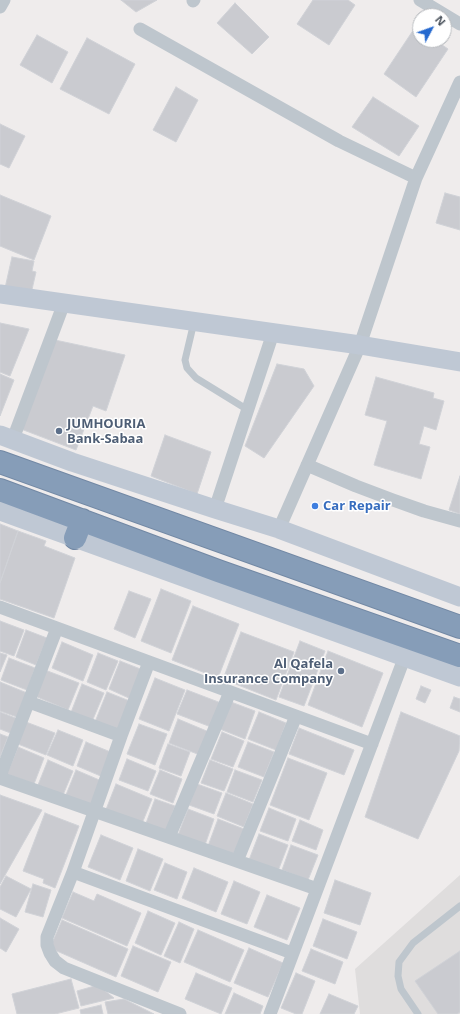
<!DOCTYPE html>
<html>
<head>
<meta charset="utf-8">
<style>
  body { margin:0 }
  #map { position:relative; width:460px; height:1014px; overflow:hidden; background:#efecec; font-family:"Open Sans",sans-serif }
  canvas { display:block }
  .north { position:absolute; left:412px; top:8px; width:40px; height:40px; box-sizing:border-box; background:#fff; border:1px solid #b5b8bc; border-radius:50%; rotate:49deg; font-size:11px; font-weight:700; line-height:16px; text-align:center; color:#464e58 }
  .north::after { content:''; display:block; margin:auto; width:14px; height:18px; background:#2569cf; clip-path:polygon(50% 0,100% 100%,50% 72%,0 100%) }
</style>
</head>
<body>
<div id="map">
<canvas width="460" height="1014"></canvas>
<div class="north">N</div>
</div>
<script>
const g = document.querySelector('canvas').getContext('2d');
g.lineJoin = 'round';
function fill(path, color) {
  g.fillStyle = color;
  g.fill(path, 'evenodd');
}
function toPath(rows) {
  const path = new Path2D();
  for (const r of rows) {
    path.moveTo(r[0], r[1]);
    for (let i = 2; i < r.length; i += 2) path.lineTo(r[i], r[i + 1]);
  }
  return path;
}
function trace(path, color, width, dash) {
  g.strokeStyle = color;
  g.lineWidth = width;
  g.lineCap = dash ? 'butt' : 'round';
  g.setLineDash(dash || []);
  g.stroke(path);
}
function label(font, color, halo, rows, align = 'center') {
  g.font = font + ' "Open Sans",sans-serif';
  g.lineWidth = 3;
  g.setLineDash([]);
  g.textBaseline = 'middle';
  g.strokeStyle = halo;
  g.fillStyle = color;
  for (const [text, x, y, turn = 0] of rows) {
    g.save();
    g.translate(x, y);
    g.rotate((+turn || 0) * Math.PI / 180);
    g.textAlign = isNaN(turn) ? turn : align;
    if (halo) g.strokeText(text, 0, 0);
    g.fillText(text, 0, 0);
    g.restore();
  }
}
const education = toPath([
  [460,875,460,1014,360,1014,355,969]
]);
const building = toPath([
  [121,0,157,0,136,12,121,0],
  [313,0,348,0,355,5,329,45,297,24,313,0],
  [235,3,269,37,252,54,217,23,235,3],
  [416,26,420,29,420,40,435,40,448,49,416,97,384,74,416,26],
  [37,35,68,52,52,83,20,65,37,35],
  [87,38,135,64,109,114,60,89,87,38],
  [176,87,198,100,176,142,153,130,176,87],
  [373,97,419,126,399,156,352,127,373,97],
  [0,124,25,136,9,168,0,164,0,124],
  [445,193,460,197,460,230,436,223,445,193],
  [0,195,51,216,34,260,0,246,0,195],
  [12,257,34,261,32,271,36,272,31,294,5,288,12,257],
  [0,323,29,329,10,376,0,372,0,323],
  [55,340,125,355,106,411,93,406,76,450,21,429,55,340],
  [277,364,304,369,314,386,264,458,245,446,277,364],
  [0,374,14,380,0,416,0,374],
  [376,377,434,393,433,398,444,401,436,430,424,426,419,444,430,447,421,479,374,465,387,421,365,415,376,377],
  [165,435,211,452,197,494,151,476,165,435],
  [460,476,460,514,449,510,460,476],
  [0,524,18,531,0,583,0,524],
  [18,531,46,541,44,546,75,558,54,618,0,599,0,583,18,531],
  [161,589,191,601,171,653,141,641,161,589],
  [129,591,151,599,135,638,114,629,129,591],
  [193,606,239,624,218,678,172,660,193,606],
  [0,621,24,630,14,656,0,651,0,621],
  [26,630,47,638,36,665,16,657,26,630],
  [241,632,294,652,276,700,223,679,241,632],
  [300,641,325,651,304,706,279,697,300,641],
  [62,642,93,655,83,681,52,668,62,642],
  [328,651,383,673,362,727,308,705,328,651],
  [0,653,7,655,0,672,0,653],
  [98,653,118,661,106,690,87,682,98,653],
  [9,658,35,668,27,690,1,680,9,658],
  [120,661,143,670,131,699,109,689,120,661],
  [45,670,79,683,68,710,35,696,45,670],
  [155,678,185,690,169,731,139,719,155,678],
  [0,682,27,693,17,717,0,711,0,682],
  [82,684,104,693,91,724,70,715,82,684],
  [421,686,431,690,425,703,416,699,421,686],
  [187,690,221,703,211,727,177,714,187,690],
  [107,692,132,702,120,732,95,722,107,692],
  [454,697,460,699,460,712,450,708,454,697],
  [231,702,255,711,245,739,220,729,231,702],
  [0,712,18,719,13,734,0,729,0,712],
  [259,712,286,723,276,750,248,739,259,712],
  [401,712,460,736,459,751,418,839,365,817,401,712],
  [178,719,209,732,200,755,169,743,178,719],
  [26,722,55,733,46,755,18,744,26,722],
  [139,724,167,734,155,765,127,754,139,724],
  [299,728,354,750,344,775,289,754,299,728],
  [58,730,83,740,73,766,47,755,58,730],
  [222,732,244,741,233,767,211,759,222,732],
  [0,734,8,737,0,757,0,734],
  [86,742,113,753,103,777,77,766,86,742],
  [248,742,274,752,264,777,238,767,248,742],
  [168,744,190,752,181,776,159,768,168,744],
  [18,747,44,758,34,784,7,774,18,747],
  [288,758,327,773,309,820,270,805,288,758],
  [127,759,156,771,148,791,119,780,127,759],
  [48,760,73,771,63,795,38,785,48,760],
  [210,760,233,769,224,791,201,783,210,760],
  [76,770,104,782,94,806,66,795,76,770],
  [160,770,182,779,173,803,150,794,160,770],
  [235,770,262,780,253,802,227,792,235,770],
  [116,784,152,799,141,826,105,812,116,784],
  [197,784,222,793,214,814,189,805,197,784],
  [226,793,253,804,244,827,217,816,226,793],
  [0,795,42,810,0,884,0,795],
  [155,799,175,806,165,834,145,826,155,799],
  [269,808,296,819,288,841,260,831,269,808],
  [188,809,214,819,205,845,178,835,188,809],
  [45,813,79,826,55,888,43,883,44,879,23,871,45,813],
  [218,819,244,829,233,855,208,846,218,819],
  [300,820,323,830,316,850,292,841,300,820],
  [259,834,288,845,278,871,249,860,259,834],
  [101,835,133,848,120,880,88,867,101,835],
  [291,845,318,855,308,880,282,870,291,845],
  [138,849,163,859,150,891,126,881,138,849],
  [165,863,187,872,177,899,154,890,165,863],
  [194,868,228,882,216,912,182,898,194,868],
  [6,876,31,889,16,917,0,909,0,887,6,876],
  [335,880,371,893,360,925,324,913,335,880],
  [234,881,260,892,247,924,221,914,234,881],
  [33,884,51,890,43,917,25,912,33,884],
  [73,892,94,901,97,894,141,913,127,946,62,918,73,892],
  [267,895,300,908,287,940,254,927,267,895],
  [148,911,175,923,161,955,135,943,148,911],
  [0,918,19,929,6,952,0,948,0,918],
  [323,919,357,932,347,959,313,946,323,919],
  [62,920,128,949,116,977,50,948,62,920],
  [179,922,194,929,180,963,164,956,179,922],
  [198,930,244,950,230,982,184,962,198,930],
  [133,946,171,962,158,992,121,976,133,946],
  [249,948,283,963,268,997,234,983,249,948],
  [311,949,343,962,335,984,302,971,311,949],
  [460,951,460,1012,457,1014,438,1014,415,981,460,951],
  [196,973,232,988,221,1014,185,999,196,973],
  [296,973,315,981,302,1014,296,1014,281,1008,296,973],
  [71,979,79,1008,55,1014,17,1014,12,994,71,979],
  [98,985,114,998,81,1006,77,991,98,985],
  [234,993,263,1006,260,1014,225,1014,234,993],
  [329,994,358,1006,354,1014,320,1014,329,994],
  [124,999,154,1014,108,1014,105,1002,124,999],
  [101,1005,103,1014,81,1014,80,1010,101,1005]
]);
const lane = toPath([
  [194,322,185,360,187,368,196,378,248,410],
  [418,1014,401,989,398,976,399,962,413,943,460,906]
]);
const street = toPath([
  [420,0,460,24],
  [193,1,194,0],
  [0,7,4,0],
  [140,29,339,141,416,178],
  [13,439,64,303],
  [307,465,356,486,393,500,424,511,460,521],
  [215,509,273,333],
  [279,529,360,345,416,178,460,82],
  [0,607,372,744],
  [149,662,121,736,73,872,47,937,47,945,50,953,55,961,64,968,180,1014],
  [29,702,121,736],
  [0,776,57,628],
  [0,778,317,889],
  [169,837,230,692],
  [237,861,296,716],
  [73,872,292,953],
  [270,1014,405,656]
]);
const secondary = toPath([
  [0,294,360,345,460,362],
  [0,435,72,462,215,509,279,529,460,597],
  [0,511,460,677]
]);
const highway = toPath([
  [0,462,460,627],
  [0,490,218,571,460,656],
  [75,538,82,520]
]);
const markers = [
  [59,431,4,"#5c6f8a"],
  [315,506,4,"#3f7fe0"],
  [341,671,4,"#5c6f8a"]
];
const serviceNames = [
  ["JUMHOURIA",67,424],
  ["Bank-Sabaa",67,439],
  ["Al Qafela",333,664,"right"],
  ["Insurance Company",333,679,"right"]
];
const shopNames = [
  ["Car Repair",323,506]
];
fill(education, '#dfdddd');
fill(building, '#cacbd0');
trace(building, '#d0d2d7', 1);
trace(highway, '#7288a4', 24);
trace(lane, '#bec6cd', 7);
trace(street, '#bec6cd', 13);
trace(secondary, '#bfc8d4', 19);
trace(highway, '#869db8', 22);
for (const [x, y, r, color] of markers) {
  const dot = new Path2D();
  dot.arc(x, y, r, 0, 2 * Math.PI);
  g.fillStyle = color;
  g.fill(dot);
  trace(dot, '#fff', 1.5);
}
label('bold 13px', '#4e5e75', '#fff', serviceNames, 'left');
label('bold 13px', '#366cbe', '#fff', shopNames, 'left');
</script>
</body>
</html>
